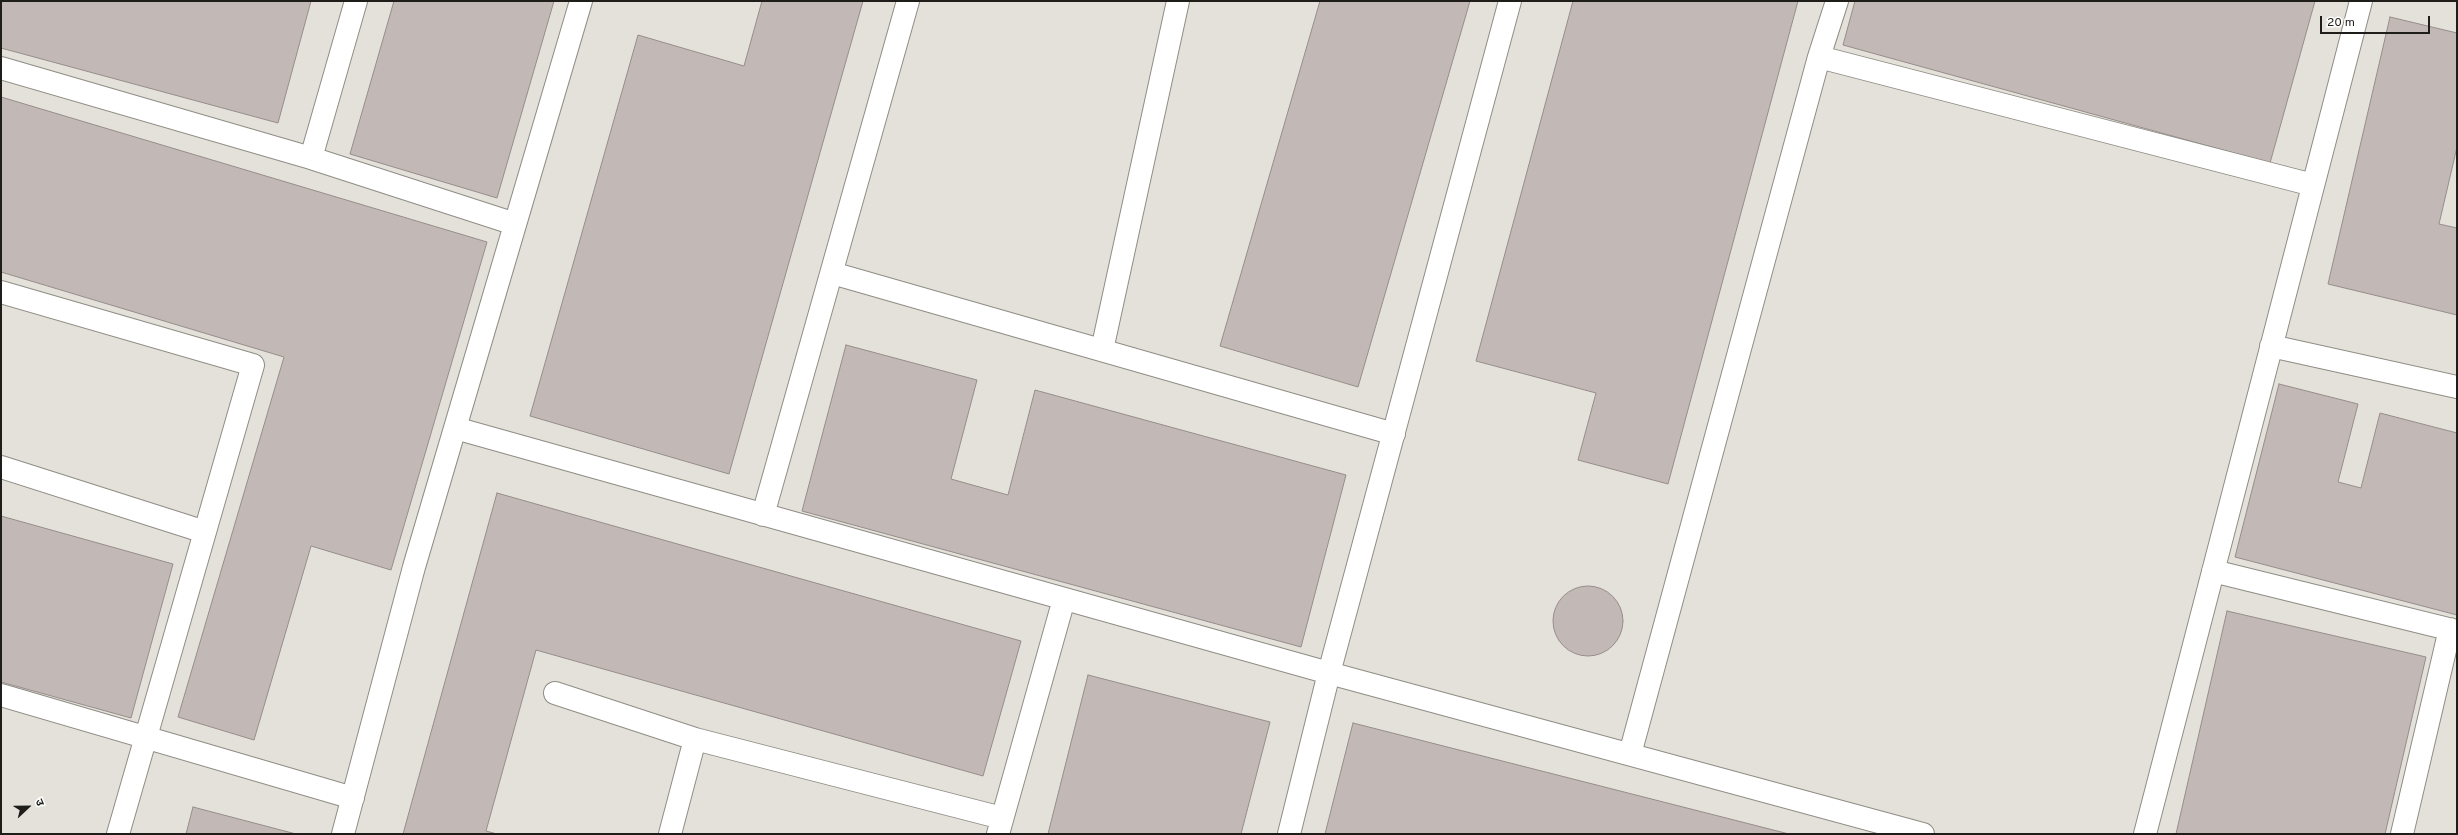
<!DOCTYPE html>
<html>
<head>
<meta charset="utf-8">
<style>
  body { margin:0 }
  #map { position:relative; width:2458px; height:835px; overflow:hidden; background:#e3e1d9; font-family:Overpass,"Noto Sans Devanagari",sans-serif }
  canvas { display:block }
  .frame { position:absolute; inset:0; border:2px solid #1e1d1a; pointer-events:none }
  .north { position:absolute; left:8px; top:787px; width:40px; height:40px; -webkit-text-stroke:3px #fff; paint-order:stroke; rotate:68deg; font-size:11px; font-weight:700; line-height:16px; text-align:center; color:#1e1d1a }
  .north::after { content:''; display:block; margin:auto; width:14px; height:18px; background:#1e1d1a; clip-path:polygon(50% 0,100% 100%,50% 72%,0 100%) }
  .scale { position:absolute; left:2320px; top:16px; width:110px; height:18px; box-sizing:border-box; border:2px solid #1e1d1a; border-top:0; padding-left:5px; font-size:12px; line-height:14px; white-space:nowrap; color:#1e1d1a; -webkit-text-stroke:3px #fff; paint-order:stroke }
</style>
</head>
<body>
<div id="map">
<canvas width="2458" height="835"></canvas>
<div class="frame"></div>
<div class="north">उ</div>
<div class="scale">20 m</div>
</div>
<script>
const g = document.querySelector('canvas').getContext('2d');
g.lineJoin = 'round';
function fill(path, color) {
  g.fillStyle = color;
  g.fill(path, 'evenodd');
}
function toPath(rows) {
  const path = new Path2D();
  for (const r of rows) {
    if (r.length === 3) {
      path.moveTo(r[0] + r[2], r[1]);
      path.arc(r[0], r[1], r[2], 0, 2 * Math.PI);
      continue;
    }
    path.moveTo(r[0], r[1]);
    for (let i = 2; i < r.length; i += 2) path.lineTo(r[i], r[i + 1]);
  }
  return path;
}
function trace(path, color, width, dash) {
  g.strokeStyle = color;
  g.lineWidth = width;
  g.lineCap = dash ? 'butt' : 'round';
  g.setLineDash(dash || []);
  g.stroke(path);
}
const building = toPath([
  [1,1,311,1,278,123,1,48,1,1],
  [394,1,554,1,497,198,350,154,394,1],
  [762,1,863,1,729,474,530,416,638,35,744,66,762,1],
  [1320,1,1470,1,1358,387,1220,346,1320,1],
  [1573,1,1798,1,1668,484,1578,460,1596,393,1476,361,1573,1],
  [1855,1,2315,1,2270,163,1843,45,1855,1],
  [2390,17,2457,33,2457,147,2439,224,2457,228,2457,315,2328,284,2390,17],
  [1,97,487,242,391,570,311,546,254,740,178,717,284,357,1,272,1,97],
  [846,345,977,380,951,479,1008,495,1035,390,1346,475,1301,647,802,511,846,345],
  [2279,384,2358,404,2338,482,2361,488,2380,413,2457,433,2457,615,2235,557,2279,384],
  [497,493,1021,641,983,776,536,650,486,831,497,834,403,834,497,493],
  [1,516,173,564,131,718,1,682,1,516],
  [1588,621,35],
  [2227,611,2426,657,2385,834,2176,834,2227,611],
  [1088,675,1270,722,1241,834,1048,834,1088,675],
  [1353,723,1789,834,1325,834,1353,723],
  [193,807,296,834,186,834,193,807]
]);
const street = toPath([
  [1819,57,2313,185],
  [1,68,311,158,515,224],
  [311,158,356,1],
  [832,273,1394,434],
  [1,292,253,365,118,834],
  [2271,346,2457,387],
  [1102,350,1178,1],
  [455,428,1329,673,1923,834],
  [1,467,205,532],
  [763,515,908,1],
  [2213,571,2457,631],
  [555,693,695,739],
  [1,695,353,798],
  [1630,754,1819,57,1837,1],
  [343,834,414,567,581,1],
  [670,834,695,739,1002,818],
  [998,834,1064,599],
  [1289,834,1329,673,1510,1],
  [2145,834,2361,1],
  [2402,834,2450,629]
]);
fill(building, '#c2b9b7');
trace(building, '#968d8b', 1);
trace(street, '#8f8d85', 24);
trace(street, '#fff', 22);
</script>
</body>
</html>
